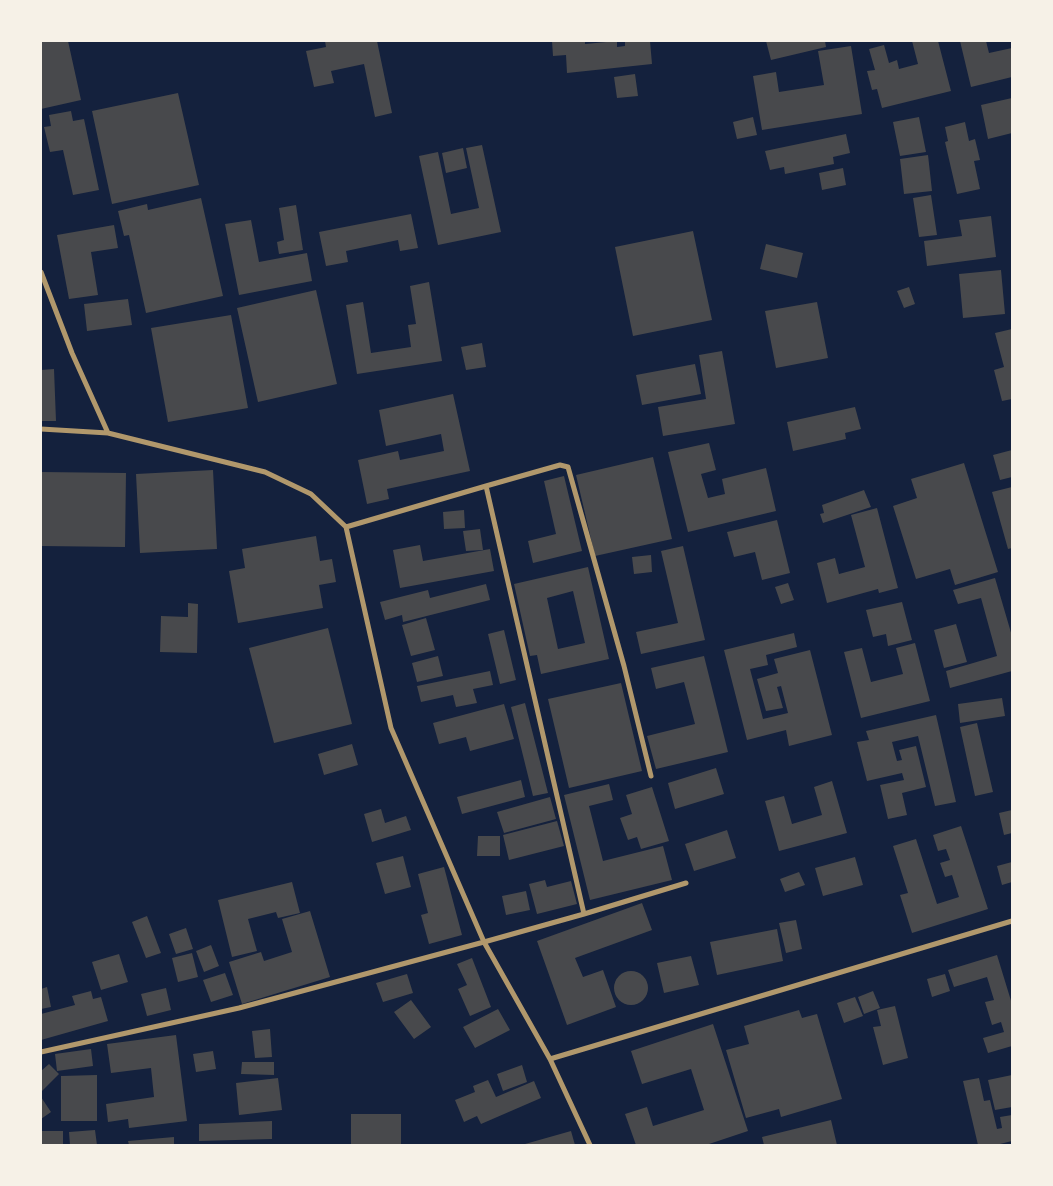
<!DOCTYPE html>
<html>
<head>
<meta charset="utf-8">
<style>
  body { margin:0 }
  #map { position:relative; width:1053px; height:1186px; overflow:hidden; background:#14213d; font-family:"Exo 2",sans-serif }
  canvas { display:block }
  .frame { position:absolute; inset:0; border:42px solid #f6f1e7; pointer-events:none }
</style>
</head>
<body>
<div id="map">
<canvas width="1053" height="1186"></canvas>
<div class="frame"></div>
</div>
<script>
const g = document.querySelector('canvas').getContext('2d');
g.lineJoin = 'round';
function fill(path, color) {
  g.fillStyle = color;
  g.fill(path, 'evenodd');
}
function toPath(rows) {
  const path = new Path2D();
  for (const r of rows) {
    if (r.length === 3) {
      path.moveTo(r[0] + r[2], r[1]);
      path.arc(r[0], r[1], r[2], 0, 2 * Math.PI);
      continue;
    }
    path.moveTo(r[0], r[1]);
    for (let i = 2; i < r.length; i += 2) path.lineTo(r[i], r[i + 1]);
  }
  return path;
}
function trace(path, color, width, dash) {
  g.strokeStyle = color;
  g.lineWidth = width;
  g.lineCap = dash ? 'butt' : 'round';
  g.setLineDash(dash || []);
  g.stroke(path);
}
const building = toPath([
  [41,41,68,41,81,100,41,109],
  [325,41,377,41,392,113,375,117,364,64,331,71,334,83,314,87,306,51,326,47],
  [552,41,585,41,585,44,617,41,617,47,625,46,625,41,650,41,652,64,567,73,566,55,553,56],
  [766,41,825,41,826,47,771,60],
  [912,41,938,41,951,91,882,108,877,89,872,90,867,71,875,70,869,49,884,45,889,63,897,60,899,69,918,64],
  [960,41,986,41,989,53,1012,48,1012,77,971,87],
  [851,46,862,114,762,130,753,76,776,72,779,92,824,85,818,51],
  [635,74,638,96,617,98,614,77],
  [178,93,199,185,112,204,92,111],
  [1012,98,1012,133,988,139,981,105],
  [71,111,73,121,84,119,99,190,73,195,63,150,50,152,44,127,51,126,49,115],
  [753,117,757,135,737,139,733,122],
  [919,117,926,152,900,156,893,122],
  [965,122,969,141,975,139,980,160,974,161,980,189,957,194,945,142,948,141,945,127],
  [846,134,850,153,833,157,834,164,785,174,784,167,770,170,765,151],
  [482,145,501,232,438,245,419,156,438,152,451,214,479,208,466,148],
  [463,148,467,168,446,173,442,153],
  [928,155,932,191,904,194,900,159],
  [843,168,846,185,822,190,819,173],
  [931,195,937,235,919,237,913,198],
  [201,198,223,296,146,313,129,235,124,236,118,211,147,204,148,210],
  [296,205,303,250,279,254,277,242,284,240,279,208],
  [411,214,418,248,400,251,398,240,346,251,348,262,326,266,319,232],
  [991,216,996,257,927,266,924,241,962,236,959,220],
  [251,220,259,262,307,253,312,281,239,295,225,224],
  [114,225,118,248,91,252,98,295,69,299,57,235],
  [693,231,712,320,633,336,615,247],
  [766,244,803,253,797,278,760,269],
  [1001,270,1005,314,963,318,959,274],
  [429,282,442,361,357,374,346,305,363,302,371,353,411,347,408,325,416,324,410,286],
  [909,287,915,304,904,308,897,291],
  [316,290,337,384,258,402,237,308],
  [128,299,132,325,87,331,84,304],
  [817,302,828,358,776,368,765,311],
  [231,315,248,408,168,422,151,328],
  [1012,329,1012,399,1002,401,994,370,1004,367,995,333],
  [482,343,486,367,466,370,461,347],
  [722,351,735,424,663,436,658,407,706,399,699,355],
  [695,364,701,394,642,405,636,375],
  [54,369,56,421,41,421,41,370],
  [453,394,470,471,387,489,389,499,367,504,358,460,398,451,400,460,444,451,441,434,386,446,379,410],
  [855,407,861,429,845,433,846,439,793,451,787,422],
  [709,443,716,470,701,474,708,498,725,494,722,479,766,468,776,511,688,532,668,452],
  [1012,450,1012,477,1000,480,993,455],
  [653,457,672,539,595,556,576,475],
  [964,463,998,572,955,585,950,569,916,579,893,506,917,498,911,479],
  [213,470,217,549,140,553,136,474],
  [41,472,126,473,125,547,41,546],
  [564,476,582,551,533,563,528,541,556,534,544,481],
  [1012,487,1012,548,1008,549,992,492],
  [864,490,871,507,823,523,820,514,824,513,822,505],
  [877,508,898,588,879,593,878,589,827,603,817,563,835,558,839,574,865,567,851,515],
  [464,510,465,528,444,529,443,512],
  [777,520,790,573,762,580,755,552,734,557,727,532],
  [480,529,483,550,466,551,463,531],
  [316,536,320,561,332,559,336,582,319,585,323,608,238,623,229,571,245,568,242,549],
  [420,545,423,561,490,549,494,571,400,588,393,550],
  [683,546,705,640,641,654,636,632,678,623,661,551],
  [651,555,652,572,634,574,632,557],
  [588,567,609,659,541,674,537,655,530,656,514,584],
  [573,591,585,643,558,649,547,598],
  [995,578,1012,636,1012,671,950,688,946,671,997,656,981,598,958,604,953,590],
  [788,583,794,600,781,604,775,587],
  [486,584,490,600,403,622,402,615,385,620,380,602,428,590,430,598],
  [902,602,912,640,888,646,886,634,873,637,866,610],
  [188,603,198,604,197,653,160,652,161,616,188,617],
  [426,618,435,650,411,656,402,625],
  [956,624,967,662,944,668,934,630],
  [328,628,352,724,274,743,249,648],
  [504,630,516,680,500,684,488,634],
  [794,633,797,647,766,655,768,665,750,669,763,719,788,713,781,686,777,687,783,708,766,711,757,679,778,673,774,659,810,650,832,735,789,746,786,730,747,740,724,650],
  [915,643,930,701,861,718,844,652,862,648,871,682,903,674,896,648],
  [438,656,443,676,417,682,412,663],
  [704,656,728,752,656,769,647,736,695,724,684,682,656,689,651,668],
  [490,671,493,685,473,689,477,703,456,707,453,695,421,702,417,686],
  [621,683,642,771,569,788,548,699],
  [1002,698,1005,716,960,723,958,704],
  [525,703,548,793,533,796,511,707],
  [504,704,514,739,470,751,466,737,439,744,433,723],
  [936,715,956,802,935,806,918,736,892,742,897,761,902,760,899,750,916,746,926,787,902,793,907,815,888,819,880,785,904,780,902,773,867,781,857,742,869,740,866,731],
  [977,723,993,792,975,796,960,727],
  [352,744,358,765,324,775,318,754],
  [716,768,724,794,675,809,668,783],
  [521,780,525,797,462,814,457,797],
  [832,781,847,833,779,851,765,801,784,796,792,824,822,815,814,787],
  [609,784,613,800,589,806,603,861,663,846,672,880,590,900,564,795],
  [652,787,669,841,641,849,637,837,628,840,620,818,632,814,626,795],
  [550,797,556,819,504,833,497,812],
  [381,809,385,823,406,816,411,830,372,842,364,814],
  [1012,810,1012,833,1004,835,999,813],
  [557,821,564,846,509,860,503,835],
  [961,826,988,909,912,933,900,895,908,893,893,846,916,839,937,904,959,897,952,875,945,877,940,863,950,860,946,849,938,851,933,835],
  [727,830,736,858,694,871,685,844],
  [478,836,500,836,500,856,477,856],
  [403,856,411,887,385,894,376,863],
  [855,857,863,885,823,896,815,868],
  [1012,862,1012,882,1002,885,997,866],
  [444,867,462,935,429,944,421,915,428,913,418,874],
  [799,872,805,885,785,892,780,879],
  [545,880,547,887,571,881,577,904,537,914,529,884],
  [292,882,300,913,278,918,276,912,248,919,257,951,232,957,218,900],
  [526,891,530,910,506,915,502,896],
  [642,903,652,930,575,958,583,977,603,970,616,1007,567,1025,537,941],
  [310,911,330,977,242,1004,229,962,261,952,264,961,292,952,282,919],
  [147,916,161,953,146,958,132,922],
  [796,920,802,949,786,953,779,923],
  [186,928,193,949,176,954,169,934],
  [777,929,783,961,717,975,710,942],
  [211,945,219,966,204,972,196,951],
  [192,953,198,977,178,982,172,958],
  [119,954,128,982,101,990,92,962],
  [997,955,1012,1004,1012,1046,988,1053,983,1038,1004,1032,1001,1022,992,1025,985,1002,994,1000,987,977,954,987,948,970],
  [691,956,699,985,664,993,657,963],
  [472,958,491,1007,470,1016,458,989,467,985,457,964],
  [631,988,17],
  [225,973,233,995,211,1002,203,980],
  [407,974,413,993,383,1002,376,983],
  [945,974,950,991,932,997,927,979],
  [47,987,51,1007,41,1009,41,989],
  [166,988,171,1010,147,1016,141,994],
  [91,991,93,999,101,997,108,1021,41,1040,41,1014,75,1005,72,996],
  [873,991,880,1008,864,1014,858,997],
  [855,997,863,1016,844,1023,837,1003],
  [411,1000,431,1027,414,1039,394,1012],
  [895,1006,908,1058,883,1065,873,1027,881,1026,877,1010],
  [498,1009,510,1030,475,1048,463,1027],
  [799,1010,802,1018,817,1014,842,1099,781,1117,779,1109,746,1118,726,1050,749,1044,744,1026],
  [713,1024,748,1131,706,1145,636,1145,625,1114,647,1107,653,1126,704,1110,691,1069,642,1084,631,1051],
  [270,1029,272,1057,255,1058,252,1031],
  [176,1035,187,1121,129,1128,128,1119,108,1122,106,1104,154,1097,151,1068,111,1073,107,1044],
  [91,1049,93,1066,57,1071,55,1054],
  [213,1051,216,1069,196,1072,193,1054],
  [242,1062,274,1062,274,1075,241,1074],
  [49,1064,59,1074,41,1092,41,1071],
  [522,1065,527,1082,503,1091,497,1074],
  [97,1075,97,1121,61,1121,61,1076],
  [1012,1075,1012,1107,995,1110,988,1080],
  [278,1078,282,1110,239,1115,236,1083],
  [979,1078,984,1101,990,1100,997,1129,1002,1128,1000,1117,1012,1115,1012,1141,996,1145,978,1145,963,1081],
  [488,1080,496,1097,534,1081,541,1098,481,1124,477,1116,464,1122,455,1100,475,1092,473,1086],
  [41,1097,51,1112,41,1119],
  [351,1114,401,1114,401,1145,351,1145],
  [831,1120,837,1145,764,1145,762,1137],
  [272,1121,272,1139,199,1141,199,1124],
  [95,1130,97,1145,70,1145,69,1132],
  [41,1131,63,1131,63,1145,41,1145],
  [571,1131,575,1145,525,1145,525,1144],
  [174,1137,174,1145,129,1145,128,1141]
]);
const minor = toPath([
  [41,272,72,353,108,433,265,472,311,494,346,527,391,728,484,942,550,1059,590,1145],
  [41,429,108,433],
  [486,486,584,914],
  [346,527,486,486,560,465,568,467,624,666,651,776],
  [41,1052,239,1008,484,942,584,914,686,883],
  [550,1059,1012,921]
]);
fill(building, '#48494c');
trace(minor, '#b1986c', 5);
</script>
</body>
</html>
